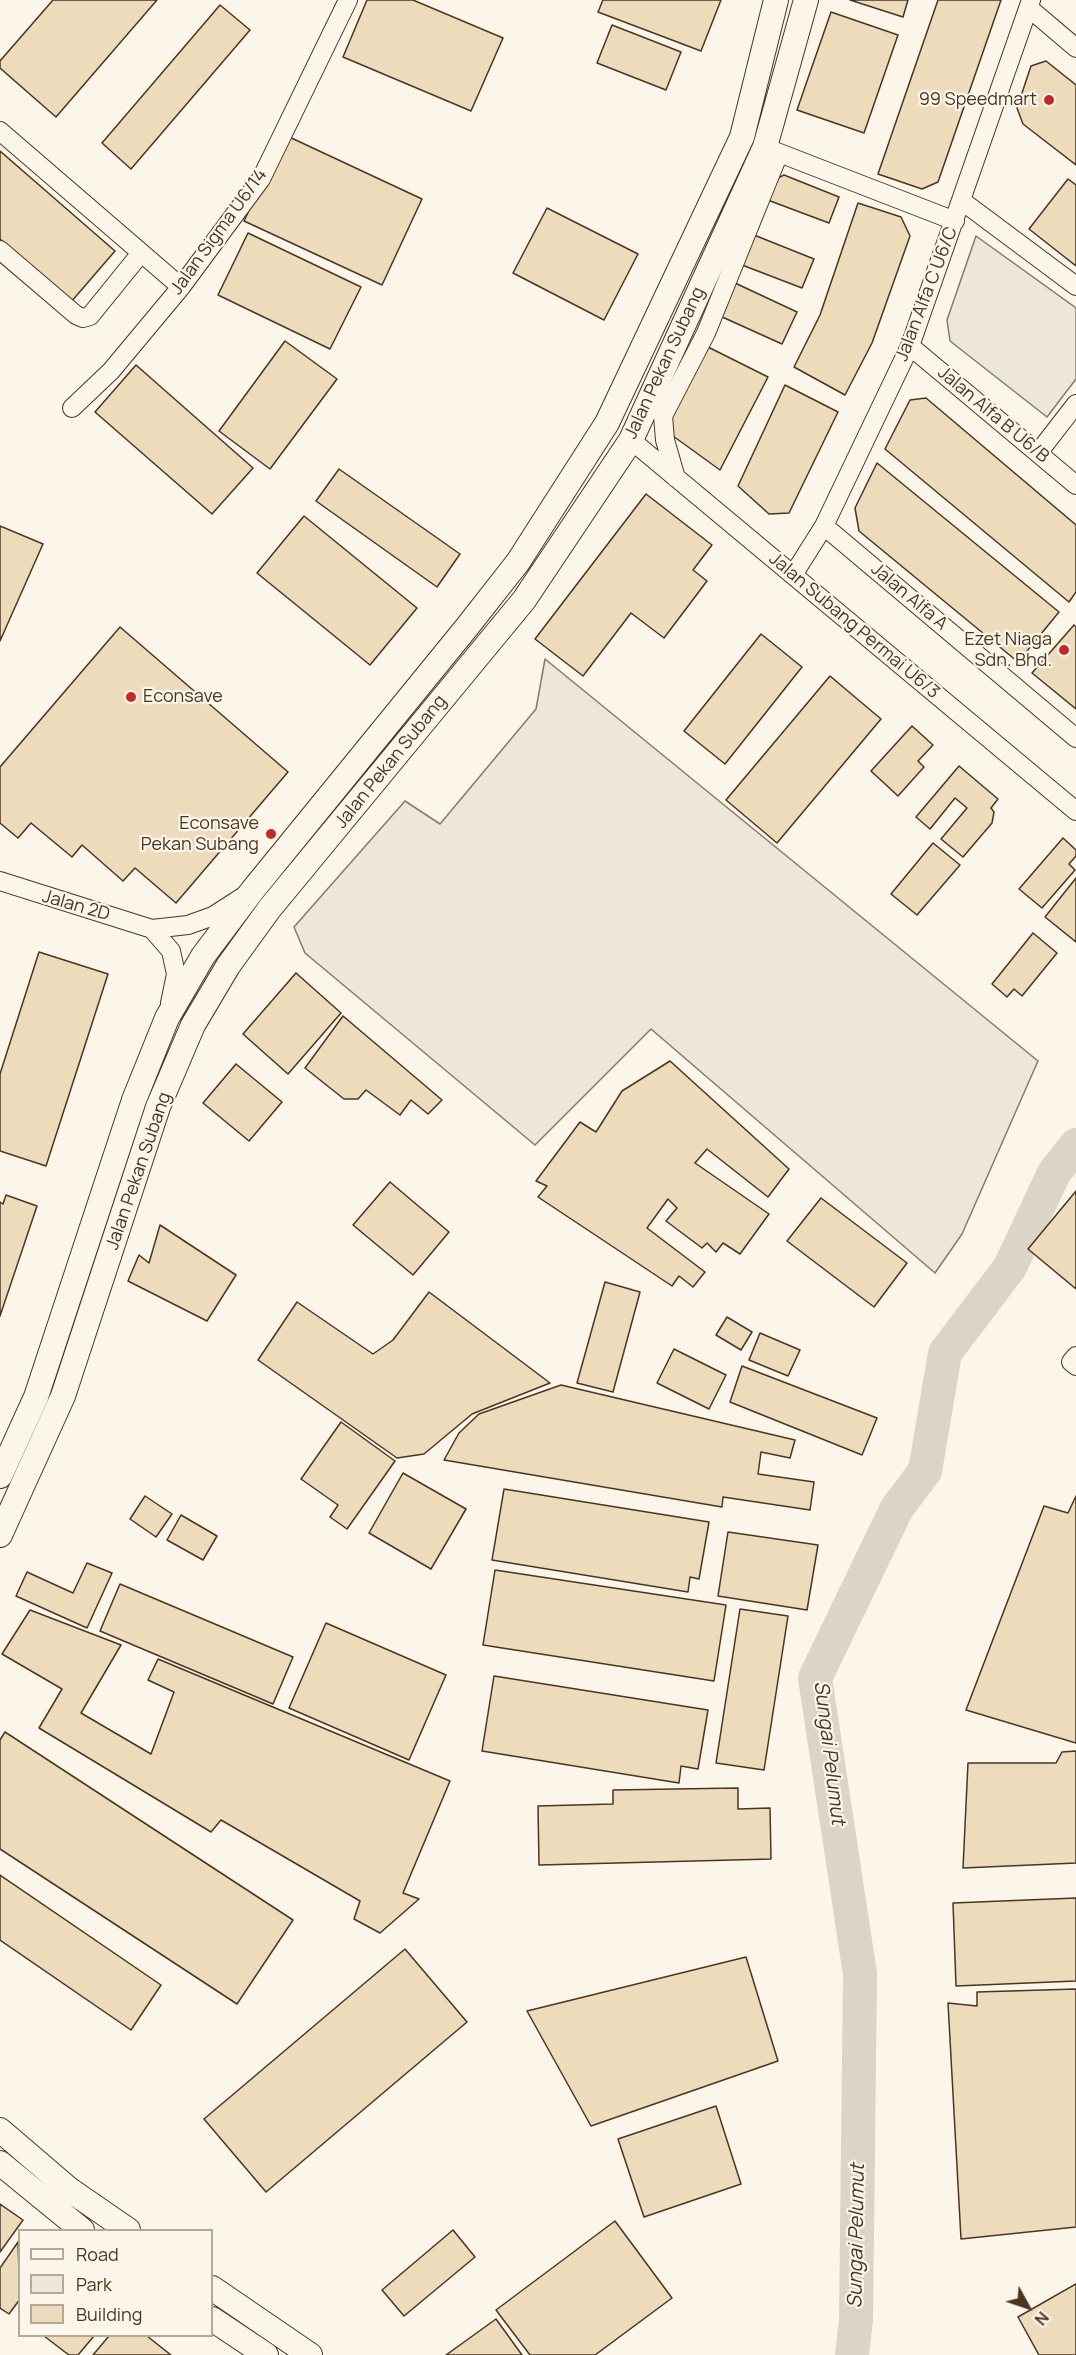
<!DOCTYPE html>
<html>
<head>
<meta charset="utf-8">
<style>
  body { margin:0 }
  #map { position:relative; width:1076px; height:2355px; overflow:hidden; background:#fbf6e9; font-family:Manrope,sans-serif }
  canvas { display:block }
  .legend { position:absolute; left:18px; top:2229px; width:195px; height:108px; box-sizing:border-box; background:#fbf6e9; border:2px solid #b4a999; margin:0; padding:8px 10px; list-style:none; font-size:18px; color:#4a3520 }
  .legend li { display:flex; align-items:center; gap:12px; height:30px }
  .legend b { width:30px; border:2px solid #b4a999 }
  .north { position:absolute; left:998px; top:2277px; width:60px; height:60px; -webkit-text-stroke:4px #fbf6e9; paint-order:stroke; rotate:130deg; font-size:16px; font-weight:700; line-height:24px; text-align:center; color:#4a3520 }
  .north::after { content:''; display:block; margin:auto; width:21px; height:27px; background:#4a3520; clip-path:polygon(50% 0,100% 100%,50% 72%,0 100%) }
</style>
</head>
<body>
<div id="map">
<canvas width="1076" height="2355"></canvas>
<ul class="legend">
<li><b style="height:8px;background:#fbf6e9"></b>Road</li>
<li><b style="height:16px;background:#ede6d9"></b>Park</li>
<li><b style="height:16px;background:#ecdcbc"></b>Building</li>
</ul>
<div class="north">N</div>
</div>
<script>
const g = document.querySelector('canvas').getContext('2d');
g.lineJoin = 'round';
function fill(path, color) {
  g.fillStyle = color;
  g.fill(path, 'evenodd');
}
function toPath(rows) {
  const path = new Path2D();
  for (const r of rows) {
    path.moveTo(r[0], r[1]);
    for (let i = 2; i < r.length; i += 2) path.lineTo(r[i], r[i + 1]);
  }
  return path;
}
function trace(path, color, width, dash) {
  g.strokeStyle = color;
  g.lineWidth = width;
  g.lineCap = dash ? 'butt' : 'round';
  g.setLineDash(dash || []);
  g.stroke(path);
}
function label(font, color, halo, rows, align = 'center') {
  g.font = font + ' Manrope,sans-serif';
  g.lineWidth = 4.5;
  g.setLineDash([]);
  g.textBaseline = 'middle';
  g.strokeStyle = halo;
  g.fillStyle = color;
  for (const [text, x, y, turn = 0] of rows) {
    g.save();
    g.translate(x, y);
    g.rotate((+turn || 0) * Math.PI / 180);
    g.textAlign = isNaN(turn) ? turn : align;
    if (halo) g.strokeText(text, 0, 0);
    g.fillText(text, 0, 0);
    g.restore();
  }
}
const green = toPath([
  [545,659,1038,1061,962,1234,935,1273,651,1029,535,1145,305,953,294,927,405,801,440,824,536,709,545,659]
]);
const parking = toPath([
  [976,236,1076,308,1076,379,1047,417,950,341,947,320,976,236]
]);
const river = toPath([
  [852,2355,856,2320,860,1974,815,1678,897,1508,925,1471,945,1353,1010,1267,1054,1173,1076,1145]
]);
const building = toPath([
  [53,0,157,0,56,117,0,68,0,61,53,0],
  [367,0,413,0,503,38,471,111,343,57,367,0],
  [603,0,721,0,701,51,598,12,603,0],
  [850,0,908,0,903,17,850,0],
  [938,0,1001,0,938,182,922,189,878,174,938,0],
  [220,5,250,30,131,169,102,143,220,5],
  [831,12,898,35,864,133,797,110,831,12],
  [612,25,681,52,666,90,597,63,612,25],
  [1046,61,1076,85,1076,165,1023,124,1017,108,1031,66,1046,61],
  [285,135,422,199,382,285,244,221,285,135],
  [0,151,115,251,71,302,0,239,0,151],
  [784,175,839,197,829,223,765,199,772,181,784,175],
  [1068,179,1076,185,1076,266,1029,229,1068,179],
  [858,203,901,217,910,236,872,343,845,395,794,367,820,315,858,203],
  [547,208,638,254,604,320,513,273,547,208],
  [248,233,361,287,330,349,218,295,248,233],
  [754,235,814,259,802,288,742,265,754,235],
  [735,283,797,312,782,344,720,316,735,283],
  [285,341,337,379,270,469,219,431,285,341],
  [704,345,768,377,720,470,673,436,671,414,704,345],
  [136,365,253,468,212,514,95,412,136,365],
  [785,385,838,412,789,513,769,514,738,486,785,385],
  [926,398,1076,525,1076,592,1069,602,885,449,910,400,926,398],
  [877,463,1059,612,1018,662,859,531,855,508,877,463],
  [339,469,460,554,437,587,316,501,339,469],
  [646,494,712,545,693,570,707,581,664,638,631,613,583,676,535,639,646,494],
  [304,516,417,608,370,665,257,573,304,516],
  [0,526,43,544,0,641,0,526],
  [1074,625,1076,627,1076,709,1032,673,1074,625],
  [120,627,288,772,176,903,135,868,123,881,82,845,72,857,31,823,18,838,0,823,0,767,120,627],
  [761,634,802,667,725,764,684,731,761,634],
  [830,676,881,719,777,843,726,800,830,676],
  [912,726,933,745,918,761,924,767,898,796,871,771,912,726],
  [959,766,998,799,991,808,994,812,992,823,963,857,941,839,967,808,955,798,930,829,916,817,959,766],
  [1063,838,1076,850,1076,856,1069,864,1075,870,1042,908,1019,889,1063,838],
  [933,843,960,865,917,915,891,894,933,843],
  [1076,878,1076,942,1045,917,1076,878],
  [1033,933,1057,953,1022,996,1014,989,1007,997,992,984,1033,933],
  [39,952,108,974,46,1166,0,1151,0,1074,39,952],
  [296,973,341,1013,288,1074,243,1034,296,973],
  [343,1016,442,1100,428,1114,411,1100,400,1115,366,1090,358,1099,344,1099,305,1068,343,1016],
  [670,1061,789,1169,768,1197,707,1149,695,1163,769,1214,740,1254,723,1243,716,1252,707,1243,702,1248,666,1221,677,1208,668,1199,647,1228,705,1272,693,1287,679,1276,672,1286,538,1197,547,1186,536,1181,580,1122,596,1132,622,1091,670,1061],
  [236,1064,282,1102,249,1141,203,1103,236,1064],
  [390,1182,449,1232,413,1275,353,1225,390,1182],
  [1076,1191,1076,1289,1028,1249,1076,1191],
  [6,1195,37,1206,0,1316,0,1202,3,1204,6,1195],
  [821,1198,907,1263,874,1307,787,1241,821,1198],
  [160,1225,236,1275,207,1321,128,1281,139,1255,149,1263,160,1225],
  [605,1282,640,1292,613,1392,577,1383,605,1282],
  [429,1292,550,1383,472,1414,424,1454,397,1458,258,1360,297,1302,373,1354,393,1340,429,1292],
  [727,1317,752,1332,741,1350,716,1335,727,1317],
  [760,1333,800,1350,788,1376,749,1360,760,1333],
  [674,1349,726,1375,709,1409,657,1383,674,1349],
  [742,1366,877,1418,862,1455,730,1402,742,1366],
  [561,1385,795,1440,790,1458,761,1452,758,1474,814,1482,810,1510,723,1497,722,1507,444,1460,459,1433,479,1414,561,1385],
  [341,1422,395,1461,347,1529,330,1517,338,1505,301,1479,341,1422],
  [403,1473,466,1509,431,1569,369,1533,403,1473],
  [504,1489,709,1522,699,1579,690,1577,688,1592,492,1560,504,1489],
  [145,1496,172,1514,156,1537,130,1519,145,1496],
  [1076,1496,1076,1743,966,1710,1044,1506,1068,1513,1076,1496],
  [181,1515,217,1536,203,1560,167,1540,181,1515],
  [728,1532,818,1545,807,1610,718,1596,728,1532],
  [87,1563,112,1573,87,1628,16,1596,27,1572,73,1593,87,1563],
  [495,1570,726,1605,714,1681,483,1645,495,1570],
  [120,1584,293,1657,273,1704,100,1631,120,1584],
  [740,1609,788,1616,764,1770,716,1763,740,1609],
  [30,1610,121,1645,81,1713,151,1754,174,1692,148,1680,158,1659,450,1781,403,1893,419,1899,380,1933,354,1919,360,1901,221,1820,211,1832,39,1728,62,1689,2,1654,30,1610],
  [326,1623,446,1675,409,1760,289,1708,326,1623],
  [494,1676,708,1710,698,1769,681,1766,679,1783,482,1751,494,1676],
  [5,1732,293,1920,237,2004,0,1849,0,1740,5,1732],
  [1076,1751,1076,1863,963,1868,968,1763,1056,1763,1062,1752,1076,1751],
  [738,1788,738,1809,770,1808,771,1859,539,1865,538,1806,613,1804,613,1790,738,1788],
  [0,1875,161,1985,131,2030,0,1940,0,1875],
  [1076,1898,1076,1981,956,1986,953,1903,1076,1898],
  [405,1949,467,2022,266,2192,204,2119,405,1949],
  [746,1957,778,2061,591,2126,527,2011,746,1957],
  [1076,1989,1076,2227,961,2239,948,2003,977,2006,977,1992,1076,1989],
  [716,2106,741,2184,644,2217,618,2139,716,2106],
  [0,2204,23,2220,0,2252,0,2204],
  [615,2221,672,2298,595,2355,530,2355,496,2310,615,2221],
  [453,2230,475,2257,404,2316,382,2290,453,2230],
  [18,2242,20,2299,9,2314,0,2308,0,2268,18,2242],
  [1076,2284,1076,2355,1039,2355,1018,2317,1076,2284],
  [496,2319,522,2355,446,2355,496,2319],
  [44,2336,94,2336,78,2355,69,2355,44,2336],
  [109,2336,147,2336,171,2355,93,2355,109,2336]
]);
const minor = toPath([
  [1029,8,1076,48],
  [0,131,181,287],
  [769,149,955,221],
  [962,201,1076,286],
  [0,250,76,315,83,318,90,316,141,253],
  [910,346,1076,485],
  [72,408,111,371,181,287,261,179,348,0],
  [631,440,1076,811],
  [1038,453,1076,404],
  [676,478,665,440,663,416,706,333,779,153],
  [824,526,1076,738],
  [793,575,824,526,910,346,1031,0],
  [0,881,152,929,188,925,213,916,244,896],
  [152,929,171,951,176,974,170,1003],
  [1076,1356,1071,1362,1076,1366]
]);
const secondary = toPath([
  [0,1476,36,1397,134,1100,167,1018,203,956,252,891,467,627,518,562,607,423,742,137,776,0],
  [0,1535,63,1396,158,1107,193,1025,228,966,270,908,524,600,631,440,765,147,806,0],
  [0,2130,70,2190,128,2230],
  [0,2163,82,2230],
  [212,2288,310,2355],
  [212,2319,266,2355]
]);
const markers = [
  [1049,100,6,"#c62828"],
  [1064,650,6,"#c62828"],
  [131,697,6,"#c62828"],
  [271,834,6,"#c62828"]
];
const poiNames = [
  ["99 Speedmart",1037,100],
  ["Ezet Niaga",1052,640],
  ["Sdn. Bhd.",1052,661],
  ["Econsave",143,697,"left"],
  ["Econsave",259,824],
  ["Pekan Subang",259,845]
];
const streetNames = [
  ["Jalan Sigma U6/14",219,232,-54],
  ["Jalan Alfa C U6/C",927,294,-69],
  ["Jalan Pekan Subang",665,363,-65],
  ["Jalan Alfa B U6/B",993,415,40],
  ["Jalan Alfa A",909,597,40],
  ["Jalan Subang Permai U6/3",854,626,40],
  ["Jalan Pekan Subang",391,762,-51],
  ["Jalan 2D",76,906,16],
  ["Jalan Pekan Subang",139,1171,-71]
];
const waterNames = [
  ["Sungai Pelumut",829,1753,83],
  ["Sungai Pelumut",857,2236,-89]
];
fill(green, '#ede6d9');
trace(green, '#887966', 1.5);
fill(parking, '#ede7d9');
trace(parking, '#887966', 1.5);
trace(river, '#dcd4c6', 34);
fill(building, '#ecdcbc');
trace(building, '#4a3520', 1.5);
trace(minor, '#4a3520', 20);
trace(secondary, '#4a3520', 26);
trace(minor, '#fbf6e9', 18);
trace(secondary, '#fbf6e9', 24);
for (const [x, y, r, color] of markers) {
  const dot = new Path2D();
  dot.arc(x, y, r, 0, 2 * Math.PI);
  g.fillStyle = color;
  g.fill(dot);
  trace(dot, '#fbf6e9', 2);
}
label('18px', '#4a3520', '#fbf6e9', poiNames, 'right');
label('18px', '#4a3520', '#fbf6e9', streetNames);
label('italic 20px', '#4a3520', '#fbf6e9', waterNames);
</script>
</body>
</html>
